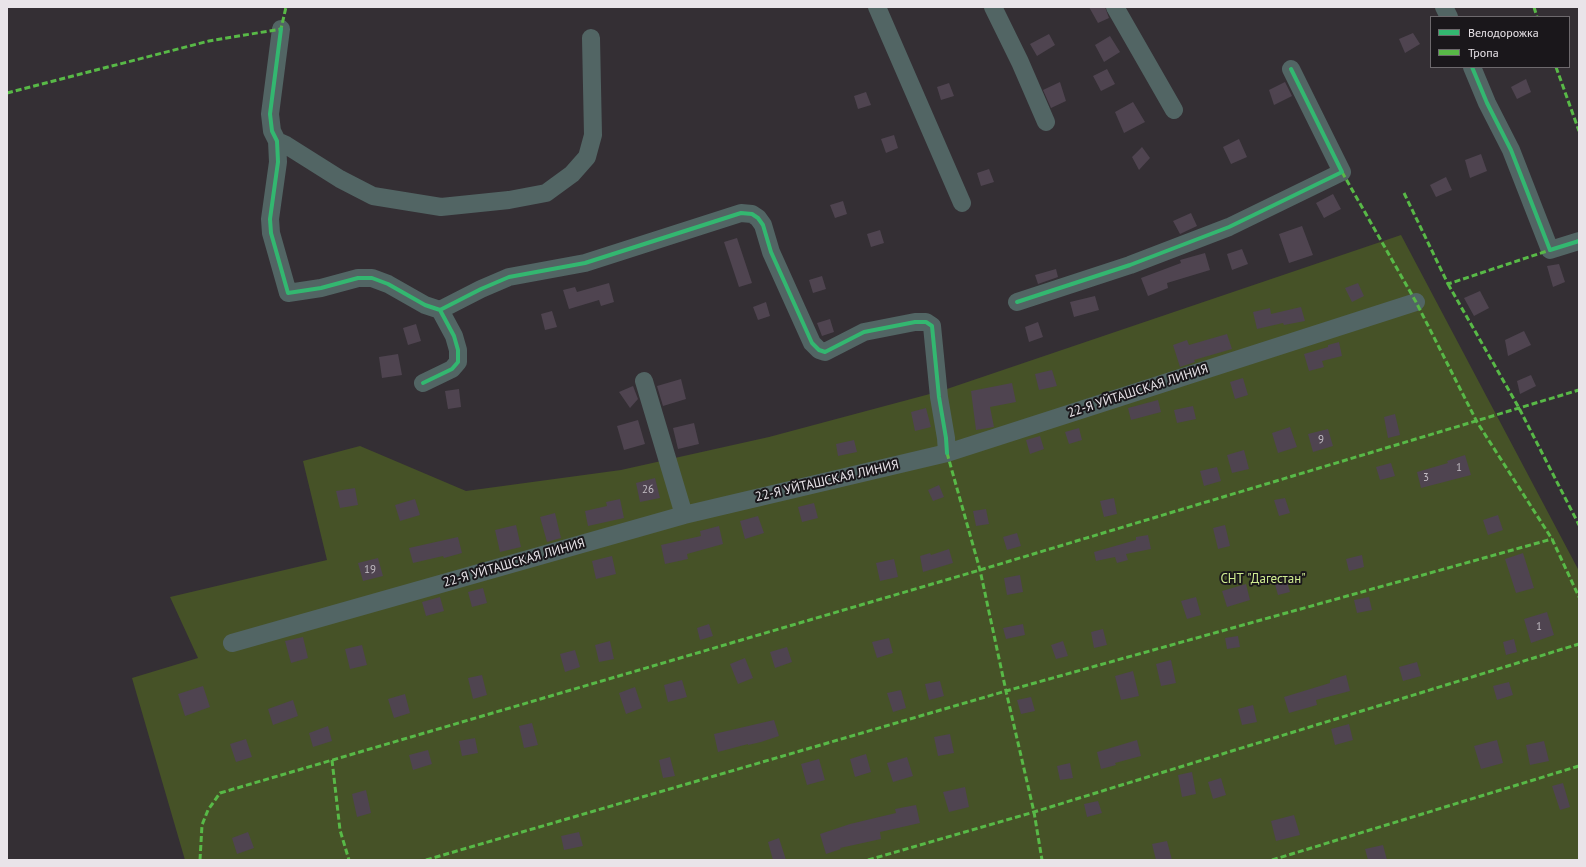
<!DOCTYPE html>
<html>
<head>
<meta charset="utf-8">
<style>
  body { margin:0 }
  #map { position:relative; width:1586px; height:867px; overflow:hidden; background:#342f34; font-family:"PT Sans",sans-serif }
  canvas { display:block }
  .frame { position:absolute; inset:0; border:8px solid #e9e4e9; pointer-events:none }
  .legend { position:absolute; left:1430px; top:16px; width:140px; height:52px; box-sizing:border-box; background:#1a171b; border:1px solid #6d696d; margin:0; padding:5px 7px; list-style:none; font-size:12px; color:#e9e4e9 }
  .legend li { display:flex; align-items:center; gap:8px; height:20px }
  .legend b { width:20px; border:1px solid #6d696d }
</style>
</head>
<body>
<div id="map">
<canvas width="1586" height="867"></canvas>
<div class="frame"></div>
<ul class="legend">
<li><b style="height:5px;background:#33b770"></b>Велодорожка</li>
<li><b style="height:5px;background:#58b947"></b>Тропа</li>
</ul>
</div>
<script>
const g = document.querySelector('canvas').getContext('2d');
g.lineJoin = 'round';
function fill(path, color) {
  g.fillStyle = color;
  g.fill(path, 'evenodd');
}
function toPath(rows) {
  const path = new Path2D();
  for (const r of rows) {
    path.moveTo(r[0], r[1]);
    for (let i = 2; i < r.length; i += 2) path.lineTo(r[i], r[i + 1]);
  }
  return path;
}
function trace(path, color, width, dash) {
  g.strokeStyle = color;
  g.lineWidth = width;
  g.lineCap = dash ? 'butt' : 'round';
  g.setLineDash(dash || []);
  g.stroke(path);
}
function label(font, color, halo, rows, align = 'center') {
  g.font = font + ' "PT Sans",sans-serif';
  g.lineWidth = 4;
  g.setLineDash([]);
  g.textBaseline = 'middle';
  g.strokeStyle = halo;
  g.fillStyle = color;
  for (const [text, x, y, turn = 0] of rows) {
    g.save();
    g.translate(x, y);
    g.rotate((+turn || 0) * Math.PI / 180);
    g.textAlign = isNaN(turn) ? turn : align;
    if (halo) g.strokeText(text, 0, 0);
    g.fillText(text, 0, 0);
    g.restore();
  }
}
const green = toPath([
  [1401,235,1579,571,1579,860,185,860,132,678,198,658,170,597,327,560,303,461,360,446,466,491,621,470,769,437,941,391]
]);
const building = toPath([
  [1089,7,1105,7,1109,18,1098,23],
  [1413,33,1420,44,1405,53,1399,39],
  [1049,34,1055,45,1037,56,1030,44],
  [1110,36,1120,52,1104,62,1095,45],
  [1107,69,1115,84,1101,91,1093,76],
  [1526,79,1531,92,1517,99,1511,87],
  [1060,82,1066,101,1051,108,1043,90],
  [1285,82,1292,96,1274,105,1269,90],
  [949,83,954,96,941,100,937,87],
  [866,92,871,105,858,109,854,96],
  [1133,102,1145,122,1124,133,1115,112],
  [894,135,898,148,886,153,881,139],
  [1239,139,1247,157,1231,164,1223,147],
  [1142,147,1150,158,1139,170,1132,157],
  [1481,154,1487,171,1470,178,1465,160],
  [989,169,994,182,981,186,977,173],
  [1446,177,1452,190,1436,197,1430,185],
  [1333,194,1341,209,1324,218,1316,203],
  [843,201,847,214,835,218,830,205],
  [1191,213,1197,226,1180,234,1173,221],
  [1302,226,1313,255,1289,263,1279,234],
  [880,230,884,243,871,247,867,234],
  [737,238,752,283,739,287,724,242],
  [1242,249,1248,264,1232,270,1227,254],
  [1205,253,1210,270,1167,283,1168,288,1148,296,1141,278,1181,263,1180,260],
  [1559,264,1565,282,1553,287,1547,266],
  [1056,269,1058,277,1038,284,1035,275],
  [822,276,826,289,813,293,809,280],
  [609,283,614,302,601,306,599,300,569,309,563,290,575,287,577,292],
  [1358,283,1364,296,1352,302,1345,288],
  [1480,291,1489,308,1474,316,1464,298],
  [1095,296,1099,310,1074,317,1070,302],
  [766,302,770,316,758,320,753,307],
  [1301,307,1305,321,1284,325,1283,323,1257,329,1253,312,1270,308,1271,314],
  [552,311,557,327,545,330,541,314],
  [830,319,834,332,822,336,817,323],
  [1038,322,1043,337,1029,342,1025,327],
  [416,324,421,341,408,345,403,328],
  [1524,331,1531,345,1508,356,1505,340],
  [1227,334,1232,349,1194,360,1195,362,1180,367,1173,345,1187,340,1189,345],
  [1339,342,1342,356,1322,361,1324,367,1309,371,1304,354,1328,347,1328,345],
  [398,354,402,375,382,378,379,357],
  [1052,370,1057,386,1039,390,1035,374],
  [1531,375,1536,386,1520,394,1517,381],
  [1243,378,1248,395,1235,399,1230,382],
  [681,379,686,399,663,406,657,386],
  [1012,383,1016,402,990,407,994,427,976,430,971,391],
  [633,386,638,399,630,408,619,392],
  [459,389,461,407,448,409,445,391],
  [1158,400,1161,412,1131,420,1128,408],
  [1193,406,1196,419,1177,423,1174,410],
  [926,408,931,427,915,431,911,412],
  [1395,414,1400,435,1388,438,1384,417],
  [638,420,645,444,624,450,617,426],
  [694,423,699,444,678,449,673,428],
  [1290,427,1297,447,1278,453,1272,433],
  [1079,428,1082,440,1069,444,1065,432],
  [1328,429,1333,446,1313,452,1308,434],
  [1040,436,1044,449,1030,454,1026,440],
  [854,440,857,452,838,456,836,444],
  [1244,450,1249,469,1232,473,1227,455],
  [1465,455,1471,475,1421,488,1417,472,1448,463,1447,461],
  [1391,463,1395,476,1380,480,1376,467],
  [1217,467,1221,481,1204,486,1200,471],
  [655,478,660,498,640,502,636,483],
  [939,485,944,497,933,501,928,490],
  [355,488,358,505,340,508,336,491],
  [1114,498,1117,514,1104,517,1100,501],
  [1285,498,1290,513,1279,516,1274,500],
  [415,499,420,515,400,521,395,505],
  [620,499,624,518,588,526,585,511,607,506,606,502],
  [814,503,818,518,802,522,798,507],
  [986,509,989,524,976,526,973,511],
  [555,513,561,538,547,542,540,517],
  [1498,515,1503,530,1488,535,1483,520],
  [758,516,764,533,745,539,740,521],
  [516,525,521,547,500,552,495,530],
  [1225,525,1230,546,1218,549,1213,528],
  [719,526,723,544,687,554,688,559,665,564,661,545,701,536,700,531],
  [1017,533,1021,546,1007,550,1003,537],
  [1148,535,1151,549,1126,554,1128,560,1117,563,1115,557,1096,561,1094,552,1136,540,1136,537],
  [458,537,462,553,444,558,443,556,413,563,409,548],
  [949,549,953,563,923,572,920,556,930,553,931,555],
  [1523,553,1534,588,1516,593,1505,559],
  [1362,555,1364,567,1349,571,1346,559],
  [612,556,616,574,596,579,592,561],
  [378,558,383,576,363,581,358,563],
  [894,559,898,577,880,581,876,563],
  [1020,575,1023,592,1007,595,1004,578],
  [1286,578,1290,592,1278,595,1274,581],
  [1246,584,1250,600,1227,607,1222,591],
  [483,588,487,603,472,607,468,592],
  [440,597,444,611,426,616,422,602],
  [1196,597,1201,615,1187,619,1181,601],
  [1369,597,1372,610,1357,613,1354,600],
  [1547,612,1554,635,1531,643,1524,619],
  [709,624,713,636,700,640,697,628],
  [1023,624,1025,635,1006,639,1003,628],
  [1103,629,1107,645,1094,648,1091,632],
  [1238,636,1240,647,1227,649,1225,638],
  [303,637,308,658,291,663,285,641],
  [889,638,893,653,877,658,872,642],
  [1514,639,1517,652,1506,655,1503,642],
  [610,641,614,659,599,662,595,645],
  [1063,641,1068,656,1056,659,1051,645],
  [362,645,367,665,350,669,345,649],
  [787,647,792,662,775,668,770,652],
  [575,650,580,667,565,672,560,654],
  [745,658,753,678,738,684,730,664],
  [1171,660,1176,683,1161,686,1156,664],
  [1417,662,1421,676,1403,681,1399,667],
  [1133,671,1139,696,1121,700,1115,676],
  [482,675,487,695,473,699,468,678],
  [1346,675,1350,691,1316,700,1317,705,1289,713,1284,697,1330,683,1330,680],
  [682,680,687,697,668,702,664,685],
  [940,681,944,696,929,700,925,684],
  [1509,682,1513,695,1497,700,1493,686],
  [203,686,210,707,185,716,178,694],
  [635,687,642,708,626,714,619,693],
  [901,690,906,708,893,712,887,693],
  [405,694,410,713,394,718,388,699],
  [1031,697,1035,711,1021,714,1017,700],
  [293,700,298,716,273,725,268,709],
  [1253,705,1257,722,1242,725,1238,709],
  [774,720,779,736,761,742,748,745,748,744,718,752,714,734],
  [532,723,538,745,524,748,519,726],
  [1349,724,1353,740,1335,745,1331,729],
  [328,726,332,741,313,747,309,733],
  [950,734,954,753,938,756,934,737],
  [475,738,478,753,462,756,459,741],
  [246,739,252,757,236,762,230,744],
  [1137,740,1141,756,1115,763,1116,765,1101,769,1097,752],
  [1497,740,1503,763,1481,769,1474,746],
  [1544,741,1549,761,1530,765,1526,745],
  [428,750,432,764,413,770,409,755],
  [866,754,871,772,855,777,850,759],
  [670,757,675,776,663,778,659,760],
  [907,757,913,776,893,782,887,763],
  [819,759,825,780,807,785,801,764],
  [1070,763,1073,778,1060,780,1057,766],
  [1192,772,1196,794,1182,797,1178,775],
  [1221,778,1226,795,1213,799,1208,782],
  [1563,783,1570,807,1560,810,1552,786],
  [965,787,969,807,949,812,943,792],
  [366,790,371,813,357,817,352,794],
  [1098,801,1102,813,1087,817,1084,804],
  [916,805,920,823,880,832,881,839,840,848,841,849,826,854,820,834,850,824,896,813,895,809],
  [1294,815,1300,835,1276,841,1271,821],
  [248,832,254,848,237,854,232,838],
  [579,832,583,846,564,850,561,836],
  [779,838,786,860,773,860,768,842],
  [1167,841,1172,860,1156,860,1152,844],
  [1383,845,1387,860,1368,860,1365,849]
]);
const minor = toPath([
  [877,7,962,203],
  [993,7,1020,62,1046,122],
  [1115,7,1174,110],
  [1444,7,1449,17],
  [281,29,270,114,272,131,277,141,278,162,270,219,271,233,288,293,321,288,358,278,372,278,388,284,425,305,440,310,454,336,458,350,458,362,452,369,423,383],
  [1472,67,1487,103,1511,150,1550,250,1579,241],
  [277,141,286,145,340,179,373,196,441,207,509,200,546,193,572,174,587,157,593,135,591,38],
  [1017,302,1130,265,1229,227,1342,172,1291,69],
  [440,310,481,289,509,277,585,263,741,213,752,214,758,218,763,225,771,252,812,343,819,350,825,352,864,332,915,322,926,322,932,326,939,397,946,438,947,453],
  [644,381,684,515],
  [232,643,684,515,947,453,1416,302]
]);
const quiet = toPath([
  [1534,7,1537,17],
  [1556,67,1579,131],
  [7,93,209,41,281,29,286,7],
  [1342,172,1416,302,1477,422,1552,539,1579,597],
  [1404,193,1448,284,1550,250],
  [1448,284,1519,408,1579,525],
  [947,453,980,570,1006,691,1034,812,1042,860],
  [332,760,340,830,349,860],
  [200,860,202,825,208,810,220,793,980,570,1579,390],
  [426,860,1006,691,1552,539],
  [868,860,1034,812,1579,644],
  [1272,860,1579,766]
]);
const cycleway = toPath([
  [281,29,270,114,272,131,277,141,278,162,270,219,271,233,288,293,321,288,358,278,372,278,388,284,425,305,440,310,454,336,458,350,458,362,452,369,423,383],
  [1472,67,1487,103,1511,150,1550,250,1579,241],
  [1017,302,1130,265,1229,227,1342,172,1291,69],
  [440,310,481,289,509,277,585,263,741,213,752,214,758,218,763,225,771,252,812,343,819,350,825,352,864,332,915,322,926,322,932,326,939,397,946,438,947,453]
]);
const numberNames = [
  ["9",1321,440],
  ["1",1459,468],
  ["3",1426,478],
  ["26",648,490],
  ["19",370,570],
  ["1",1539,627]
];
const streetNames = [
  ["22-Я УЙТАШСКАЯ ЛИНИЯ",1138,391,-18],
  ["22-Я УЙТАШСКАЯ ЛИНИЯ",827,481,-13],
  ["22-Я УЙТАШСКАЯ ЛИНИЯ",514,563,-16]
];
const parkNames = [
  ["СНТ \"Дагестан\"",1263,579]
];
fill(green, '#465227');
fill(building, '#4f4450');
trace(minor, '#526564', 18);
trace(quiet, '#58b947', 3, [6, 3]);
trace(cycleway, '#33b770', 4);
label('11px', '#c2bcc3', null, numberNames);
label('13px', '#e9e4e9', '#1a171b', streetNames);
label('13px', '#d0ec91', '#1a171b', parkNames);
</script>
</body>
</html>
